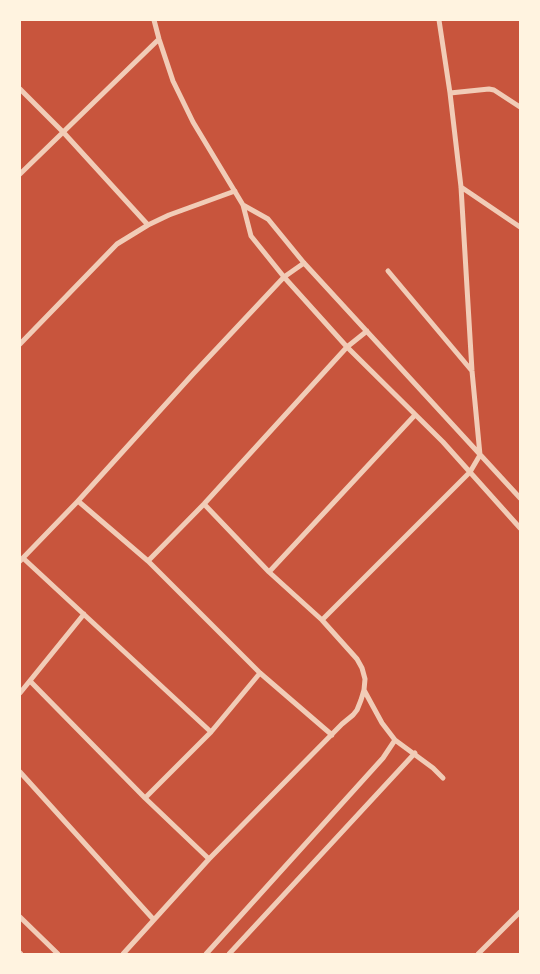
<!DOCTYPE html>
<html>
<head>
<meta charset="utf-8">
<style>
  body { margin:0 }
  #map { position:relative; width:540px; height:974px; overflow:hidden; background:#c8553d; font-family:"Roboto Condensed",sans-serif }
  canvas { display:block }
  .frame { position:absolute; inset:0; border:21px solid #fff3e0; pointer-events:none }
</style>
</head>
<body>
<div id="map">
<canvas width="540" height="974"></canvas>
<div class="frame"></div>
</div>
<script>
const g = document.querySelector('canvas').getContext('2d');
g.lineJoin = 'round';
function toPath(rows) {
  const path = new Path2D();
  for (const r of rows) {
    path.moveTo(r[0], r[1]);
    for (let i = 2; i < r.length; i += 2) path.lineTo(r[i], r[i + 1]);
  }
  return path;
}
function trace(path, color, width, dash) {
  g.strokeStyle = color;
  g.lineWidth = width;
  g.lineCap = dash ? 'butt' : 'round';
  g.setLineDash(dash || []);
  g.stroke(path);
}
const minor = toPath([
  [154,20,159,39,173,81,193,122,243,205,251,236,284,277,347,347,443,442,520,528],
  [20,89,64,133,148,225],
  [450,93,489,89,494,90,520,107],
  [20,174,159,39],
  [461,187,520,227],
  [243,205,268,219,304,263,520,498],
  [388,271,472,371],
  [20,344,117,244,148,225,169,215,235,191],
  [78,501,148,561,260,673,332,735],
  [23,558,211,732],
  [20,561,78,501,193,374,284,277,304,263],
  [148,561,204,504,347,347,367,331],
  [269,572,415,415],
  [322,620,470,472,480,455,472,371,461,187,450,93,439,20],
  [30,681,145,798,209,859],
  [364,690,382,723,395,740,433,768,443,778],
  [20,693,84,614],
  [20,772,154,920],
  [145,798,211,732,260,673],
  [20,917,58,954],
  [20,953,21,954],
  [123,954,209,859,342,724,353,715,357,710,361,700,364,690,365,679,362,668,357,659,322,620,269,572,204,504],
  [206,954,383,758,395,740],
  [229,954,415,753],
  [478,954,520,912]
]);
trace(minor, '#f1ccb7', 5);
</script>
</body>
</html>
